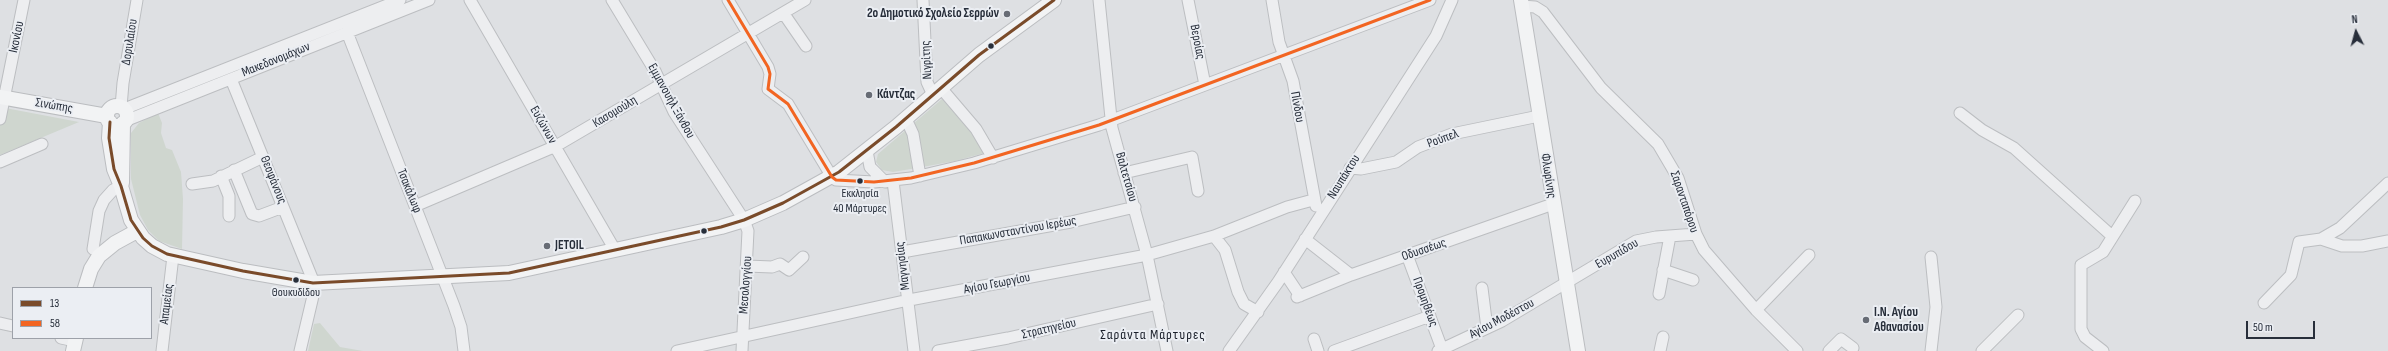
<!DOCTYPE html>
<html>
<head>
<meta charset="utf-8">
<style>
  body { margin:0 }
  #map { position:relative; width:2388px; height:351px; overflow:hidden; background:#dee0e3; font-family:"Sofia Sans Condensed",sans-serif }
  canvas { display:block }
  .legend { position:absolute; left:12px; top:287px; width:140px; height:52px; box-sizing:border-box; background:#ebeef3; border:1px solid #9da1a9; margin:0; padding:5px 7px; list-style:none; font-size:12px; color:#272e3a }
  .legend li { display:flex; align-items:center; gap:8px; height:20px }
  .legend b { width:20px; border:1px solid #9da1a9 }
  .north { position:absolute; left:2336px; top:12px; width:40px; height:40px; -webkit-text-stroke:3px #ebeef3; paint-order:stroke; rotate:354deg; font-size:11px; font-weight:700; line-height:16px; text-align:center; color:#272e3a }
  .north::after { content:''; display:block; margin:auto; width:14px; height:18px; background:#272e3a; clip-path:polygon(50% 0,100% 100%,50% 72%,0 100%) }
  .scale { position:absolute; left:2246px; top:321px; width:69px; height:18px; box-sizing:border-box; border:2px solid #272e3a; border-top:0; padding-left:5px; font-size:12px; line-height:14px; white-space:nowrap; color:#272e3a; -webkit-text-stroke:3px #ebeef3; paint-order:stroke }
</style>
</head>
<body>
<div id="map">
<canvas width="2388" height="351"></canvas>
<ul class="legend">
<li><b style="height:5px;background:#7a4b2a"></b>13</li>
<li><b style="height:5px;background:#f26522"></b>58</li>
</ul>
<div class="north">N</div>
<div class="scale">50 m</div>
</div>
<script>
const g = document.querySelector('canvas').getContext('2d');
g.lineJoin = 'round';
function fill(path, color) {
  g.fillStyle = color;
  g.fill(path, 'evenodd');
}
function toPath(rows) {
  const path = new Path2D();
  for (const r of rows) {
    if (r.length === 3) {
      path.moveTo(r[0] + r[2], r[1]);
      path.arc(r[0], r[1], r[2], 0, 2 * Math.PI);
      continue;
    }
    path.moveTo(r[0], r[1]);
    for (let i = 2; i < r.length; i += 2) path.lineTo(r[i], r[i + 1]);
  }
  return path;
}
function trace(path, color, width, dash) {
  g.strokeStyle = color;
  g.lineWidth = width;
  g.lineCap = dash ? 'butt' : 'round';
  g.setLineDash(dash || []);
  g.stroke(path);
}
function label(font, color, halo, rows, align = 'center') {
  g.font = font + ' "Sofia Sans Condensed",sans-serif';
  g.lineWidth = 4;
  g.setLineDash([]);
  g.textBaseline = 'middle';
  g.strokeStyle = halo;
  g.fillStyle = color;
  for (const [text, x, y, turn = 0] of rows) {
    g.save();
    g.translate(x, y);
    g.rotate((+turn || 0) * Math.PI / 180);
    g.textAlign = isNaN(turn) ? turn : align;
    if (halo) g.strokeText(text, 0, 0);
    g.fillText(text, 0, 0);
    g.restore();
  }
}
const green = toPath([
  [942,99,988,152,955,161,917,168,893,172,882,170,876,162,878,154],
  [0,107,79,122,0,155],
  [158,113,162,123,161,133,166,148,172,150,181,172,183,199,182,249,159,241,148,230,140,215,131,179,131,133,139,123],
  [320,323,340,347,363,351,308,351,314,324]
]);
const minor = toPath([
  [470,0,615,250],
  [612,0,655,71,674,112,744,220,748,231,742,351],
  [728,0,768,67,770,74,768,89,788,104,832,177,836,180,874,182,911,178,974,163,1099,125,1430,0],
  [923,0,927,82,933,95],
  [1099,0,1112,128,1147,255,1167,351],
  [1188,0,1205,85],
  [1272,0,1279,42,1293,81,1316,206],
  [1522,6,1535,7,1543,12,1601,88,1658,144,1678,178,1696,234,1704,250,1756,310,1797,351],
  [784,14,806,46],
  [347,32,454,306,461,327,464,351],
  [231,79,312,278,313,296,300,351],
  [941,88,976,129,993,158],
  [121,107,123,83,137,0],
  [124,109,400,0],
  [1960,113,1982,130,2014,148,2112,236],
  [0,119,24,0],
  [906,119,913,134,920,176],
  [125,121,429,0],
  [867,151,870,167,885,182],
  [0,162,42,144],
  [1350,168,1361,169,1396,162,1418,147,1452,134,1539,116],
  [234,170,252,214,259,216,283,207],
  [1124,173,1192,157,1198,191],
  [221,176,229,196,229,216],
  [893,181,914,351],
  [192,184,213,181,263,157],
  [415,206,556,146,805,0],
  [1214,236,1225,250,1238,292,1244,304,1258,312],
  [1305,239,1351,275],
  [2321,239,2340,228,2388,183],
  [93,249,99,211,104,200,113,190,121,186],
  [902,252,1071,222,1135,207],
  [1407,255,1442,349],
  [747,266,772,267,780,264,789,270,803,257],
  [1663,270,1693,280],
  [1284,272,1300,296],
  [1482,288,1487,328],
  [1659,294,1670,236],
  [1297,297,1351,275,1553,204],
  [2264,303,2291,275,2299,242,2321,239,2342,246,2362,246,2388,241],
  [1756,310,1809,255],
  [0,323,13,326],
  [61,338,75,341],
  [1314,339,1318,351],
  [162,351,173,256],
  [677,351,904,301,1147,255,1214,236,1287,207,1313,200],
  [938,351,1008,338,1158,304],
  [1229,351,1278,282,1436,36,1452,0],
  [1334,351,1430,316],
  [1438,351,1502,321,1636,241,1656,237,1696,234],
  [1660,351,1663,337],
  [1829,351,1841,339,1853,348],
  [1931,351,1936,307,1931,257],
  [1982,351,2018,315],
  [2103,351,2085,337,2081,329,2081,265,2103,252,2135,201]
]);
const major = toPath([
  [1521,0,1578,351],
  [0,97,107,116],
  [117,116,10],
  [110,122,109,138,114,169,121,186,131,220,143,238,152,246,167,254,243,271,313,283,509,273,721,227,744,220,783,203,839,172,896,127,979,55,1054,0],
  [122,183,123,123],
  [85,288,91,269,99,256,115,243,137,231],
  [73,351,76,338]
]);
const bus1 = toPath([
  [110,122,109,138,114,169,121,186,131,220,143,238,152,246,167,254,243,271,313,283,509,273,721,227,744,220,783,203,839,172,896,127,979,55,1054,0]
]);
const bus2 = toPath([
  [728,0,768,67,770,74,768,89,788,104,832,177,836,180,874,182,911,178,974,163,1099,125,1430,0]
]);
const markers = [
  [1007,14,4,"#676c75"],
  [991,46,3.5,"#272e3a"],
  [869,95,4,"#676c75"],
  [860,181,3.5,"#272e3a"],
  [704,231,3.5,"#272e3a"],
  [547,246,4,"#676c75"],
  [296,280,3.5,"#272e3a"],
  [1866,320,4,"#676c75"]
];
const busNames = [
  ["Εκκλησία",860,194],
  ["40 Μάρτυρες",860,209],
  ["Θουκυδίδου",296,293]
];
const poiNames = [
  ["2ο Δημοτικό Σχολείο Σερρών",999,14,"right"],
  ["Κάντζας",877,95],
  ["JETOIL",555,246],
  ["Ι.Ν. Αγίου",1874,313],
  ["Αθανασίου",1874,328]
];
const streetNames = [
  ["Ικονίου",17,37,-78],
  ["Δορυλαίου",130,42,-81],
  ["Βεροίας",1197,42,79],
  ["Μακεδονομάχων",276,60,-22],
  ["Νιγρίτης",927,60,-93],
  ["Εμμανουήλ Ξάνθου",671,101,61],
  ["Σινώπης",54,106,10],
  ["Πίνδου",1297,107,80],
  ["Κασομούλη",615,112,-31],
  ["Ευζώνων",543,125,60],
  ["Ρούπελ",1443,139,-20],
  ["Φλωρίνης",1548,176,81],
  ["Βαλτετσίου",1126,177,74],
  ["Ναυπάκτου",1344,177,-58],
  ["Θεοφάνους",273,180,68],
  ["Τσακάλωφ",409,191,68],
  ["Σαρανταπόρου",1684,202,71],
  ["Παπακωνσταντίνου Ιερέως",1018,231,-10],
  ["Οδυσσέως",1424,250,-19],
  ["Ευρυπίδου",1617,254,-30],
  ["Μαγνησίας",903,266,-97],
  ["Αγίου Γεωργίου",997,284,-11],
  ["Μεσολογγίου",746,285,-86],
  ["Προμηθέως",1425,302,70],
  ["Απαμείας",167,304,-83],
  ["Αγίου Μοδέστου",1502,319,-28],
  ["Στρατηγείου",1049,329,-13]
];
const neighbourhoodNames = [
  ["Σαράντα Μάρτυρες",1153,335]
];
fill(green, '#cfd6cf');
trace(minor, '#bcbec1', 13);
trace(major, '#bbbdc0', 16);
trace(minor, '#edeef0', 11);
trace(major, '#f2f3f4', 14);
trace(bus1, '#7a4b2a', 3);
trace(bus2, '#f26522', 3);
for (const [x, y, r, color] of markers) {
  const dot = new Path2D();
  dot.arc(x, y, r, 0, 2 * Math.PI);
  g.fillStyle = color;
  g.fill(dot);
  trace(dot, '#ebeef3', 1.5);
}
label('12px', '#272e3a', '#ebeef3', busNames);
label('bold 13px', '#272e3a', '#ebeef3', poiNames, 'left');
label('13px', '#272e3a', '#ebeef3', streetNames);
g.letterSpacing = '1px';
label('14px', '#1a1f2a', '#ebeef3', neighbourhoodNames);
g.letterSpacing = '0px';
</script>
</body>
</html>
